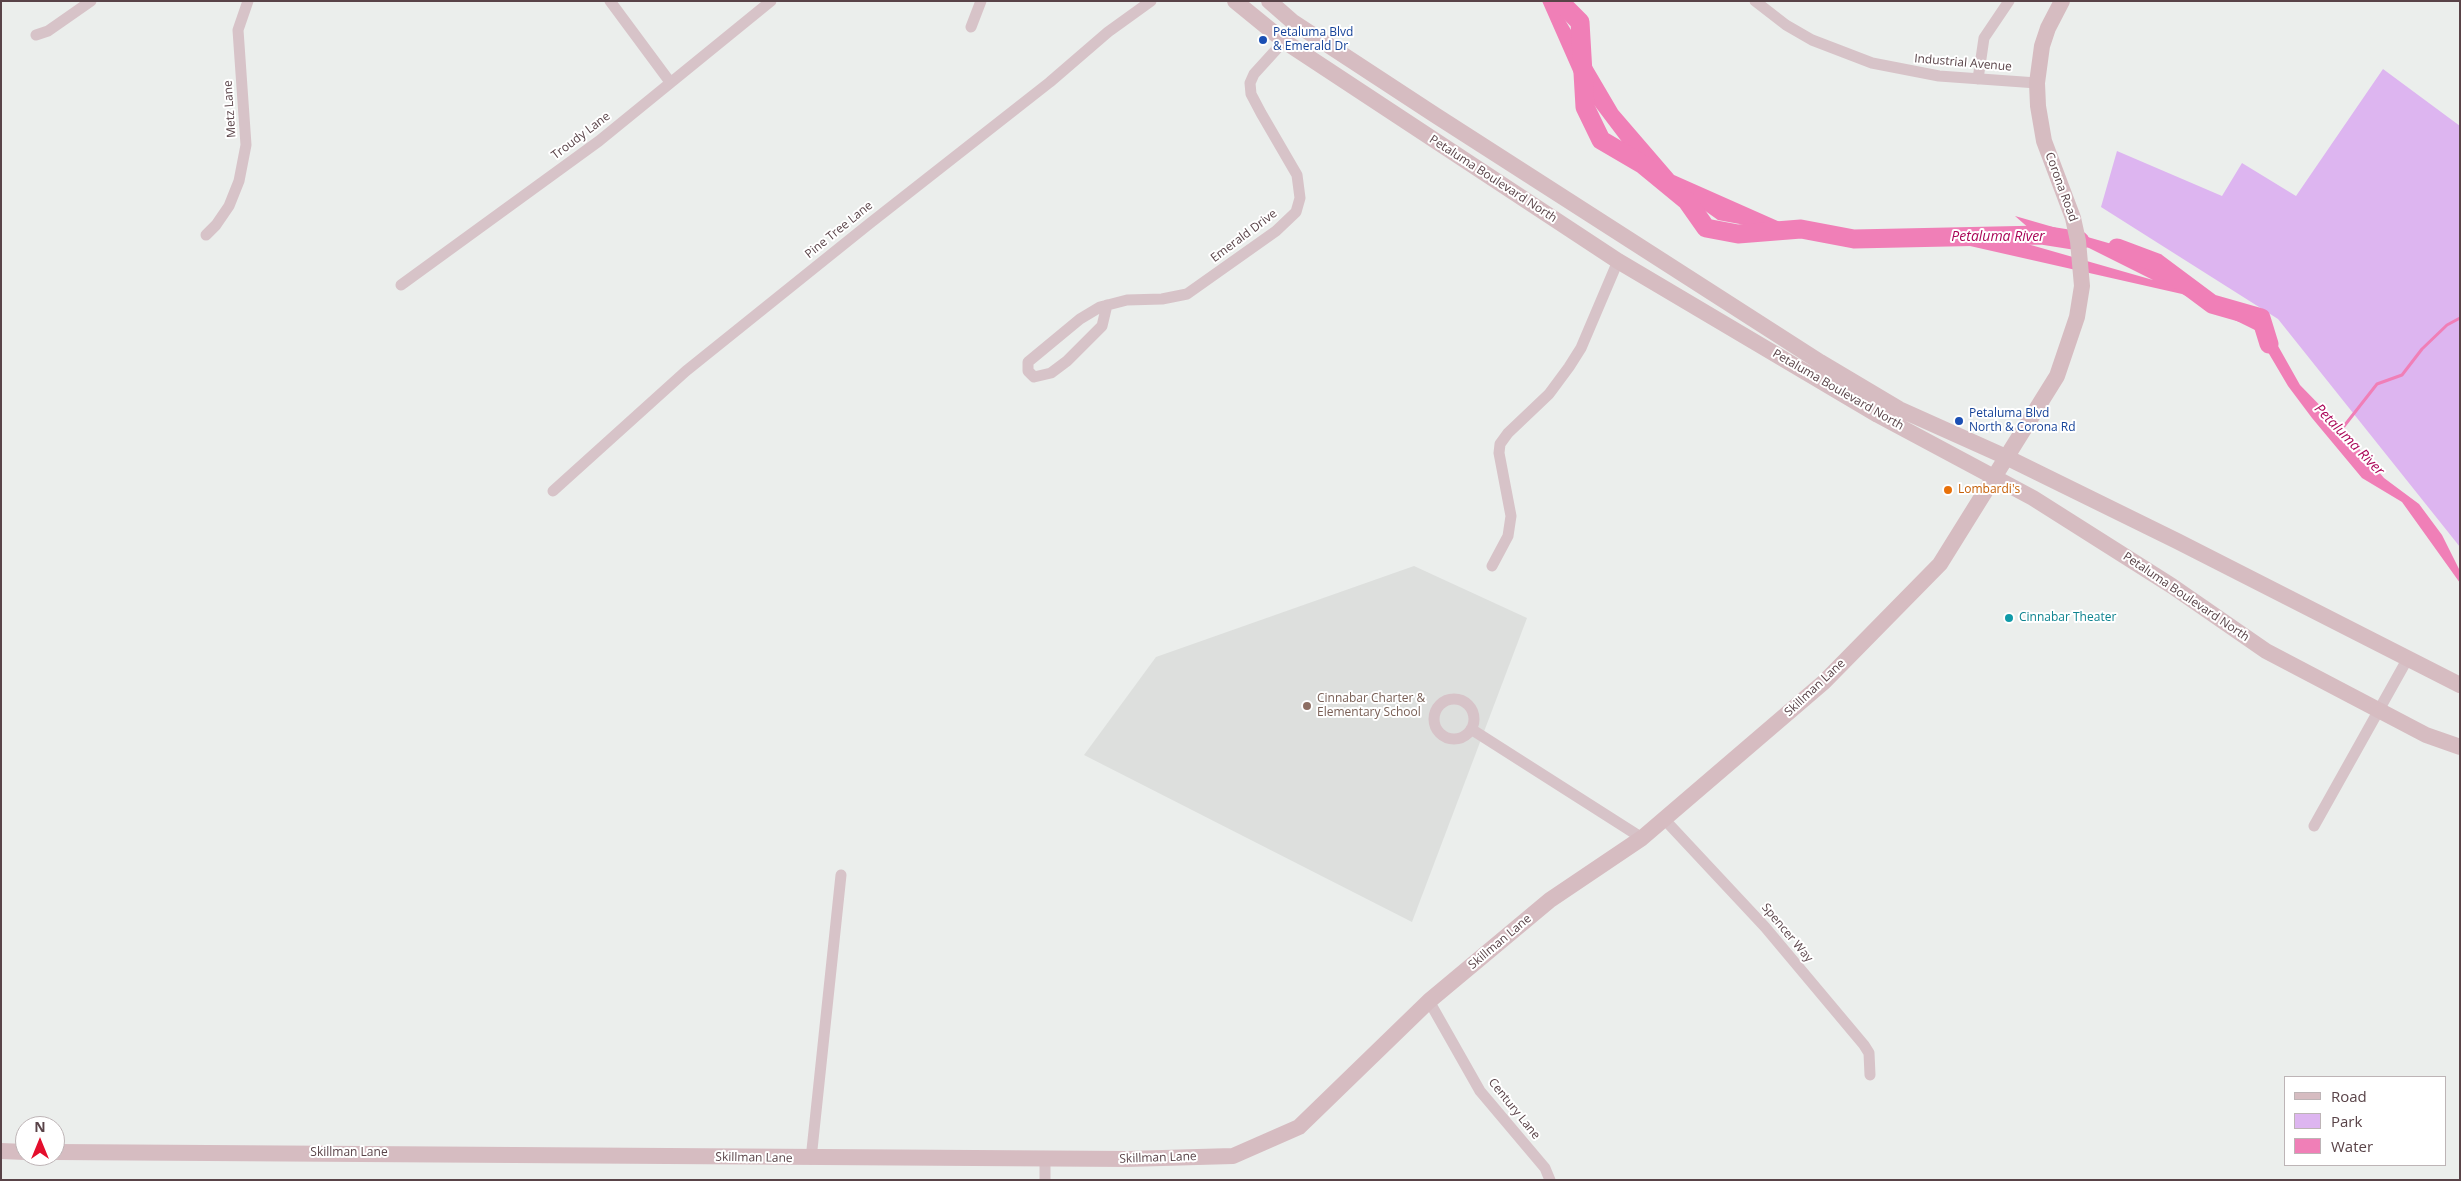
<!DOCTYPE html>
<html>
<head>
<meta charset="utf-8">
<style>
  body { margin:0 }
  #map { position:relative; width:2461px; height:1181px; overflow:hidden; background:#ebeeec; font-family:"Open Sans",sans-serif }
  canvas { display:block }
  .frame { position:absolute; inset:0; border:2px solid #594348; pointer-events:none }
  .legend { position:absolute; left:2284px; top:1076px; width:162px; height:90px; box-sizing:border-box; background:#fff; border:1px solid #bdb4b6; margin:0; padding:6px 9px; list-style:none; font-size:15px; color:#594348 }
  .legend li { display:flex; align-items:center; gap:10px; height:25px }
  .legend b { width:25px; border:1px solid #bdb4b6 }
  .north { position:absolute; left:15px; top:1116px; width:50px; height:50px; box-sizing:border-box; background:#fff; border:1px solid #bdb4b6; border-radius:50%; rotate:0deg; font-size:14px; font-weight:700; line-height:20px; text-align:center; color:#594348 }
  .north::after { content:''; display:block; margin:auto; width:18px; height:22px; background:#e40f2d; clip-path:polygon(50% 0,100% 100%,50% 72%,0 100%) }
</style>
</head>
<body>
<div id="map">
<canvas width="2461" height="1181"></canvas>
<div class="frame"></div>
<ul class="legend">
<li><b style="height:6px;background:#d6bcc1"></b>Road</li>
<li><b style="height:14px;background:#ddb5f0"></b>Park</li>
<li><b style="height:14px;background:#f07fb7"></b>Water</li>
</ul>
<div class="north">N</div>
</div>
<script>
const g = document.querySelector('canvas').getContext('2d');
g.lineJoin = 'round';
function fill(path, color) {
  g.fillStyle = color;
  g.fill(path, 'evenodd');
}
function toPath(rows) {
  const path = new Path2D();
  for (const r of rows) {
    if (r.length === 3) {
      path.moveTo(r[0] + r[2], r[1]);
      path.arc(r[0], r[1], r[2], 0, 2 * Math.PI);
      continue;
    }
    path.moveTo(r[0], r[1]);
    for (let i = 2; i < r.length; i += 2) path.lineTo(r[i], r[i + 1]);
  }
  return path;
}
function trace(path, color, width, dash) {
  g.strokeStyle = color;
  g.lineWidth = width;
  g.lineCap = dash ? 'butt' : 'round';
  g.setLineDash(dash || []);
  g.stroke(path);
}
function label(font, color, halo, rows, align = 'center') {
  g.font = font + ' "Open Sans",sans-serif';
  g.lineWidth = 4;
  g.setLineDash([]);
  g.textBaseline = 'middle';
  g.strokeStyle = halo;
  g.fillStyle = color;
  for (const [text, x, y, turn = 0] of rows) {
    g.save();
    g.translate(x, y);
    g.rotate((+turn || 0) * Math.PI / 180);
    g.textAlign = isNaN(turn) ? turn : align;
    if (halo) g.strokeText(text, 0, 0);
    g.fillText(text, 0, 0);
    g.restore();
  }
}
const education = toPath([
  [1414,566,1527,618,1412,922,1084,755,1156,657]
]);
const green = toPath([
  [2383,69,2460,126,2460,547,2278,319,2101,207,2117,151,2222,196,2242,163,2296,196]
]);
const water = toPath([
  [1542,1,1554,1,1618,110,1674,175,1789,226,1866,234,1989,233,2153,280,2089,248,2031,230,2015,216,2129,249,2193,291,2264,321,2300,385,2339,425,2384,478,2419,504,2442,535,2460,571,2460,583,2402,502,2362,478,2312,418,2288,386,2255,330,2182,294,1939,239,1810,237,1718,220,1638,163,1579,85]
]);
const stream = toPath([
  [2341,430,2377,384,2402,375,2422,349,2447,325,2460,318]
]);
const river = toPath([
  [1559,1,1580,22,1585,107,1601,140,1642,164,1687,201,1706,228,1738,234,1801,229,1854,239,2042,235,2080,241],
  [2117,248,2157,263,2212,304,2261,318,2269,344]
]);
const street = toPath([
  [610,1,670,82],
  [1755,1,1786,25,1812,40,1872,63,1939,76,2037,83],
  [971,27,981,1],
  [36,35,48,31,91,1],
  [1978,79,1984,38,2009,1],
  [206,235,216,225,229,206,239,181,246,145,238,30,248,1],
  [401,285,599,141,771,1],
  [1107,305,1102,326,1067,361,1051,373,1034,377,1028,371,1028,362,1080,319,1100,307,1127,300,1162,299,1187,294,1276,231,1296,212,1300,198,1297,175,1261,113,1251,94,1250,83,1254,74,1284,41],
  [553,491,686,371,869,224,1050,82,1108,32,1151,1],
  [1492,566,1508,536,1511,516,1499,453,1500,444,1508,433,1549,394,1569,367,1581,348,1618,261],
  [1454,719,20],
  [1471,729,1642,838],
  [1665,820,1765,927,1864,1045,1869,1053,1870,1075],
  [2314,826,2408,658],
  [1429,1001,1480,1091,1545,1168,1550,1180],
  [811,1159,841,875],
  [1045,1180,1045,1159]
]);
const secondary = toPath([
  [1235,1,1284,41,1618,261,1878,415,2033,498,2172,586,2266,651,2426,735,2460,747],
  [1269,1,1293,22,1435,115,1820,362,1899,409,2006,457,2177,541,2460,685],
  [1,1151,25,1152],
  [55,1152,1127,1159,1233,1156,1299,1127,1429,1001,1550,900,1642,838,1824,682,1940,564,2057,376,2077,317,2082,286,2078,241,2073,218,2044,141,2038,106,2037,83,2042,46,2048,28,2062,1]
]);
const markers = [
  [1263,40,5,"#1a4fb4"],
  [1959,421,5,"#1a4fb4"],
  [1948,490,5,"#e8710a"],
  [2009,618,5,"#0f9aa8"],
  [1307,706,5,"#8d6e63"]
];
const transitNames = [
  ["Petaluma Blvd",1273,33],
  ["& Emerald Dr",1273,47],
  ["Petaluma Blvd",1969,414],
  ["North & Corona Rd",1969,428]
];
const streetNames = [
  ["Industrial Avenue",1963,63,5],
  ["Metz Lane",230,109,-94],
  ["Troudy Lane",581,136,-37],
  ["Petaluma Boulevard North",1493,179,33],
  ["Corona Road",2061,187,70],
  ["Pine Tree Lane",839,230,-39],
  ["Emerald Drive",1244,236,-37],
  ["Petaluma Boulevard North",1838,390,30],
  ["Petaluma Boulevard North",2186,597,34],
  ["Skillman Lane",1815,688,-43],
  ["Spencer Way",1787,933,50],
  ["Skillman Lane",1500,942,-40],
  ["Century Lane",1514,1109,51],
  ["Skillman Lane",349,1153],
  ["Skillman Lane",754,1158,1],
  ["Skillman Lane",1158,1158,-2]
];
const foodNames = [
  ["Lombardi's",1958,490]
];
const cultureNames = [
  ["Cinnabar Theater",2019,618]
];
const educationNames = [
  ["Cinnabar Charter &",1317,699],
  ["Elementary School",1317,713]
];
const waterNames = [
  ["Petaluma River",1998,237],
  ["Petaluma River",2349,440,46]
];
fill(education, '#dddfdd');
fill(green, '#ddb5f0');
fill(water, '#f07fb7');
trace(stream, '#f07fb7', 3);
trace(river, '#f07fb7', 19);
trace(street, '#d7c3c8', 11);
trace(secondary, '#d6bcc1', 16);
for (const [x, y, r, color] of markers) {
  const dot = new Path2D();
  dot.arc(x, y, r, 0, 2 * Math.PI);
  g.fillStyle = color;
  g.fill(dot);
  trace(dot, '#fff', 2);
}
label('12px', '#164399', '#fff', transitNames, 'left');
label('12px', '#594348', '#fff', streetNames);
label('12px', '#c56008', '#fff', foodNames, 'left');
label('12px', '#0d838f', '#fff', cultureNames, 'left');
label('12px', '#785e54', '#fff', educationNames, 'left');
label('italic 14px', '#aa0557', '#fff', waterNames);
</script>
</body>
</html>
